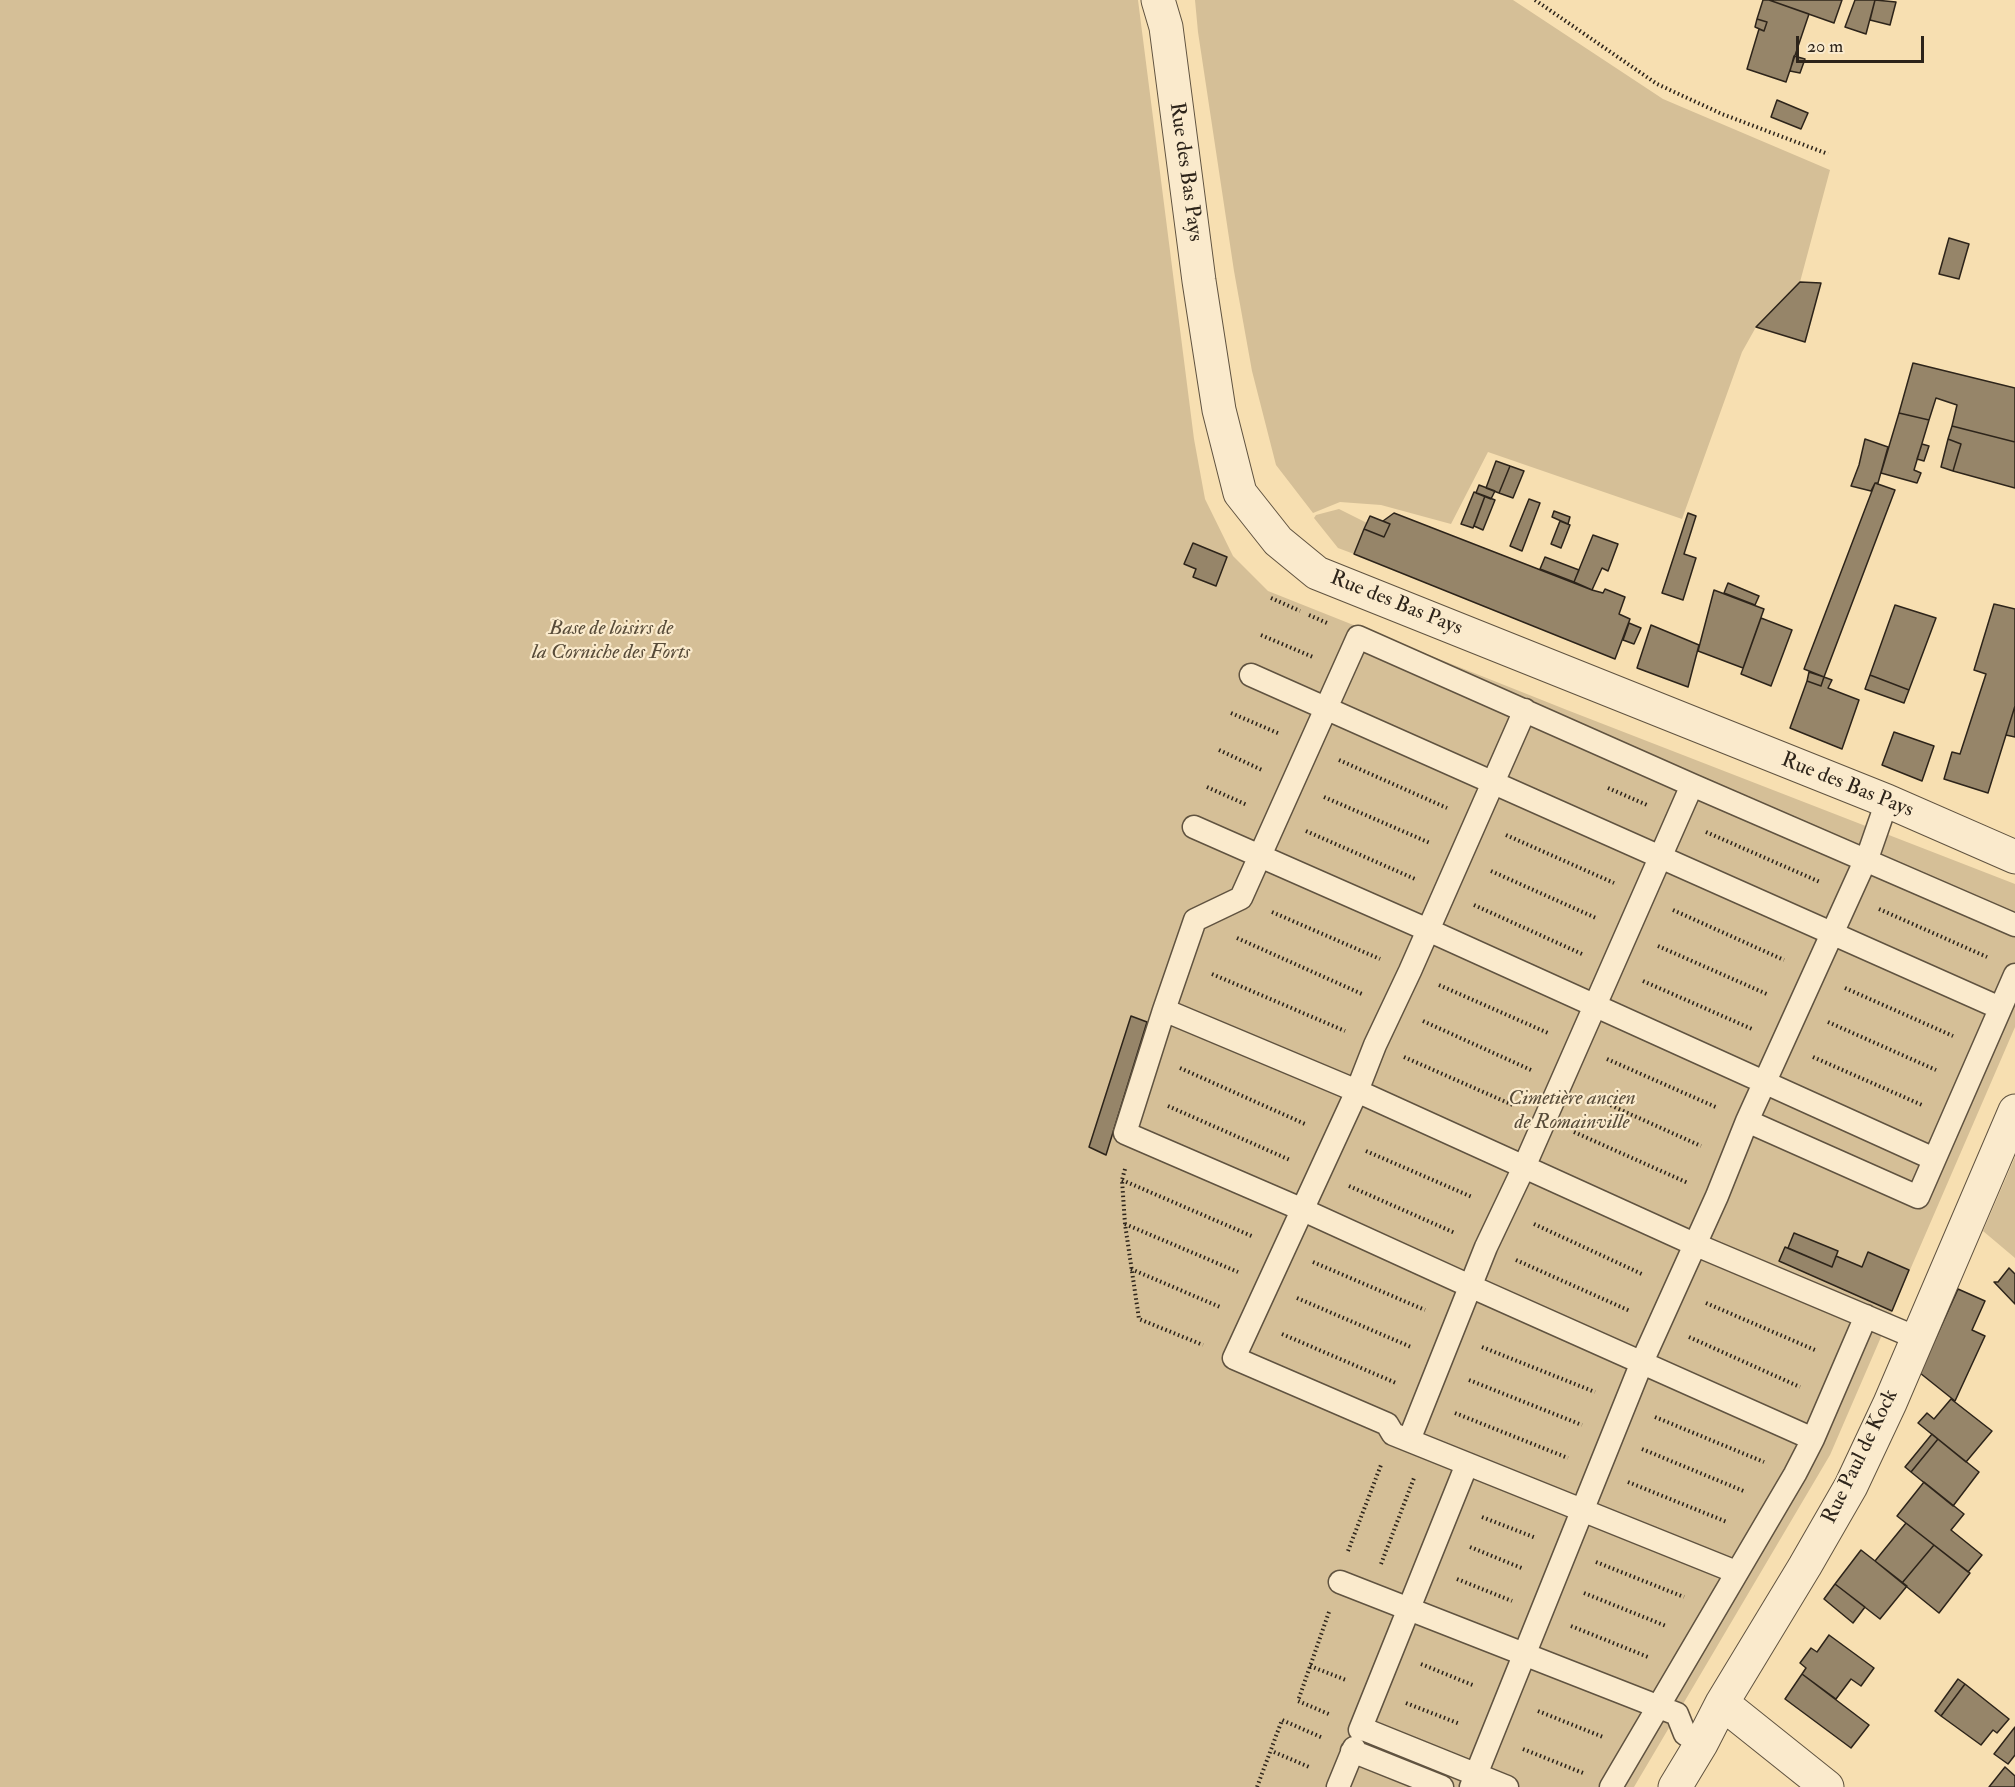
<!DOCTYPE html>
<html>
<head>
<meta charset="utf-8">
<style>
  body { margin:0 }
  #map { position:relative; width:2015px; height:1787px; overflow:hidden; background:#f7dfb1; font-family:"IM FELL Double Pica",serif }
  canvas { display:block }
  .scale { position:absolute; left:1796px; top:36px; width:128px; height:27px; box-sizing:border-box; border:3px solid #2d241a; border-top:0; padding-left:8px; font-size:18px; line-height:21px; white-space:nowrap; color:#2d241a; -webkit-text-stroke:4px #faeacc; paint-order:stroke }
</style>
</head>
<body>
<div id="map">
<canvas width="2015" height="1787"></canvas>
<div class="scale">20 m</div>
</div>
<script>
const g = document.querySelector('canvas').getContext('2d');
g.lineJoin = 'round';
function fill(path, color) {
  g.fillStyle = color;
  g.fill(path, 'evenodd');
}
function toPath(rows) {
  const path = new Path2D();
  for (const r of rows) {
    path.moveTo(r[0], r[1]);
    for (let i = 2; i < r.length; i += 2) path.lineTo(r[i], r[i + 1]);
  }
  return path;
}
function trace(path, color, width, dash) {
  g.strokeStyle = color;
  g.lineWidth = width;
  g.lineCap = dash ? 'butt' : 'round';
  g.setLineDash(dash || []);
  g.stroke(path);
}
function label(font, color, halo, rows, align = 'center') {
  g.font = font + ' "IM FELL Double Pica",serif';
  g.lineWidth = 4.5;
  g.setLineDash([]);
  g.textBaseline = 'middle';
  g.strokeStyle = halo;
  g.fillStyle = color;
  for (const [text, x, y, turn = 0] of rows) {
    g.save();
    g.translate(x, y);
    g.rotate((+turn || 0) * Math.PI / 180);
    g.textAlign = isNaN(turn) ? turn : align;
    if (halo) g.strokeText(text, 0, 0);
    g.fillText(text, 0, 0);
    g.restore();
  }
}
const green = toPath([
  [0,0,1138,0,1194,439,1205,499,1233,556,1268,591,1567,710,2015,884,2015,1027,1830,1455,1634,1787,0,1787],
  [1195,0,1513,0,1663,99,1830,170,1800,282,1756,327,1742,352,1682,519,1488,452,1451,524,1381,505,1340,502,1313,513,1276,465,1252,371,1234,271,1198,32],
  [1339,509,1367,523,1354,554,1338,548,1314,518,1316,515],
  [2015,1157,2015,1258,1983,1231]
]);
const building = toPath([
  [1763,0,1769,0,1809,14,1786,82,1747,69,1759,29,1764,31,1767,22,1757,19,1763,0],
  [1769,0,1842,0,1834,23,1769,0],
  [1855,0,1875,0,1866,34,1845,27,1855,0],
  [1875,0,1896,2,1890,25,1870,20,1875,0],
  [1757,19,1767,22,1764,31,1755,27,1757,19],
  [1794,56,1805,59,1800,73,1790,71,1794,56],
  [1777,100,1808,113,1801,129,1771,117,1777,100],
  [1949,238,1969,244,1959,279,1939,274,1949,238],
  [1800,282,1821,283,1805,342,1756,327,1800,282],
  [1913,363,2015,388,2015,442,1952,426,1957,405,1936,398,1929,420,1899,413,1913,363],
  [1899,413,1929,420,1914,470,1921,473,1917,483,1881,473,1899,413],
  [1952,426,2015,442,2015,488,1953,471,1961,444,1948,439,1952,426],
  [1865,439,1888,447,1878,483,1875,483,1871,491,1851,486,1859,465,1865,439],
  [1948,439,1961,444,1953,471,1941,467,1948,439],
  [1922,444,1929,446,1924,461,1917,459,1922,444],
  [1496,461,1510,466,1499,493,1486,488,1496,461],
  [1510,466,1524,471,1513,498,1499,493,1510,466],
  [1875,483,1895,490,1824,677,1804,669,1875,483],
  [1479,485,1495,491,1491,499,1476,493,1479,485],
  [1474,492,1485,496,1473,528,1461,524,1474,492],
  [1485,496,1495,500,1483,530,1474,526,1485,496],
  [1529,499,1540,503,1522,551,1510,546,1529,499],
  [1554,511,1570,517,1568,524,1552,517,1554,511],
  [1394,513,1592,590,1603,593,1605,589,1625,597,1619,614,1630,619,1615,659,1354,554,1364,529,1384,537,1390,524,1383,521,1394,513],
  [1688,513,1696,516,1684,554,1696,558,1683,600,1662,593,1688,513],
  [1370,516,1390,524,1384,537,1364,529,1370,516],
  [1560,521,1570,525,1561,548,1551,544,1560,521],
  [1593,535,1618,544,1608,571,1602,568,1592,590,1574,582,1593,535],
  [1193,543,1227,557,1216,586,1193,577,1196,569,1184,564,1193,543],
  [1545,557,1579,570,1574,582,1540,569,1545,557],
  [1728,583,1759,596,1755,605,1724,593,1728,583],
  [1714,590,1764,609,1743,668,1698,651,1714,590],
  [1994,604,2015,609,2015,706,1988,793,1944,779,1952,752,1960,754,1986,674,1974,670,1994,604],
  [1895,605,1936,618,1909,690,1870,675,1895,605],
  [1761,618,1792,630,1771,686,1741,674,1761,618],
  [1629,623,1641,628,1634,644,1623,640,1629,623],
  [1651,625,1699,645,1688,687,1637,668,1651,625],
  [1809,672,1824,677,1821,686,1807,681,1809,672],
  [1870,675,1909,690,1904,703,1865,689,1870,675],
  [1824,677,1832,680,1828,688,1859,700,1842,749,1790,728,1807,681,1821,686,1824,677],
  [2015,706,2015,737,2006,735,2015,706],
  [1894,732,1934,746,1922,781,1882,765,1894,732],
  [1131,1016,1147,1022,1106,1155,1089,1147,1131,1016],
  [1794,1233,1838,1251,1832,1267,1788,1248,1794,1233],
  [1785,1247,1832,1267,1836,1256,1862,1267,1868,1252,1909,1270,1892,1311,1779,1261,1785,1247],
  [2009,1268,2015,1274,2015,1304,1994,1282,1998,1282,2009,1268],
  [1958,1289,1985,1301,1972,1330,1985,1336,1955,1401,1920,1373,1958,1289],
  [1951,1399,1992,1431,1966,1462,1918,1423,1927,1413,1934,1419,1951,1399],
  [1932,1434,1938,1439,1911,1472,1905,1467,1932,1434],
  [1938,1439,1979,1472,1953,1506,1911,1472,1938,1439],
  [1924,1482,1964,1514,1951,1530,1982,1555,1968,1572,1897,1516,1924,1482],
  [1906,1523,1934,1545,1902,1583,1875,1561,1906,1523],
  [1934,1545,1970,1573,1939,1613,1902,1583,1934,1545],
  [1861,1550,1907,1586,1880,1619,1835,1584,1861,1550],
  [1835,1584,1865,1607,1853,1623,1824,1599,1835,1584],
  [1829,1635,1874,1668,1861,1686,1851,1679,1836,1699,1802,1674,1806,1668,1800,1663,1811,1648,1817,1652,1829,1635],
  [1802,1674,1869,1725,1851,1748,1785,1699,1802,1674],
  [1958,1679,1965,1684,1941,1716,1935,1711,1958,1679],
  [1965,1684,2009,1719,1997,1733,1993,1730,1981,1745,1941,1716,1965,1684],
  [2015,1727,2015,1755,2008,1764,1994,1754,2015,1727],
  [2005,1767,2015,1776,2015,1787,1989,1787,2005,1767]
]);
const path = toPath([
  [1535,0,1657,84,1722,114,1828,154],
  [1271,598,1300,611],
  [1309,615,1327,623],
  [1261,635,1313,657],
  [1231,713,1280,734],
  [1219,750,1262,770],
  [1339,760,1447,808],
  [1207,787,1247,805],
  [1608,788,1647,805],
  [1324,797,1430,843],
  [1306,831,1415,879],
  [1706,832,1820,882],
  [1506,835,1614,883],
  [1491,871,1596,918],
  [1474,905,1582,954],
  [1879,909,1987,957],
  [1673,910,1784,960],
  [1272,912,1380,959],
  [1237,938,1362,994],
  [1658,946,1769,995],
  [1212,974,1345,1031],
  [1643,981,1752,1029],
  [1439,985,1548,1033],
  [1845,988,1953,1036],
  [1423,1021,1531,1070],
  [1828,1022,1936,1070],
  [1404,1057,1515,1106],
  [1813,1057,1922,1105],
  [1607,1059,1718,1108],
  [1180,1068,1305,1124],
  [1590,1096,1701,1146],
  [1168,1106,1290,1160],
  [1574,1132,1688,1183],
  [1366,1151,1472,1197],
  [1125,1169,1122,1180,1125,1224,1139,1319,1203,1345],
  [1122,1180,1254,1237],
  [1349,1186,1455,1233],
  [1125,1224,1238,1272],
  [1534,1224,1644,1275],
  [1516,1260,1630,1311],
  [1313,1262,1425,1310],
  [1131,1269,1220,1307],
  [1297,1298,1411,1347],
  [1706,1303,1815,1350],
  [1282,1334,1396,1383],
  [1689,1337,1800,1387],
  [1482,1347,1595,1392],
  [1469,1380,1582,1425],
  [1455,1413,1568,1458],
  [1655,1417,1764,1462],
  [1642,1449,1746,1492],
  [1628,1482,1727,1522],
  [1482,1517,1536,1538],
  [1470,1547,1524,1569],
  [1348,1551,1381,1465],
  [1596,1562,1684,1597],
  [1381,1564,1414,1478],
  [1457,1579,1512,1601],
  [1584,1593,1666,1626],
  [1329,1612,1298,1701,1331,1715],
  [1571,1626,1648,1657],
  [1421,1664,1475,1686],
  [1310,1666,1346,1680],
  [1406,1703,1460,1724],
  [1538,1711,1603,1737],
  [1523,1749,1583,1773],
  [1274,1752,1309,1767],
  [1257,1787,1282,1720,1323,1738]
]);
const service = toPath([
  [1251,675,2000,1008],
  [1525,710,1410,971,1375,1045,1357,1091,1234,1358,1387,1424,1393,1434,1736,1572],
  [1194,827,1428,930,1934,1159],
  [1164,1010,1125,1133,1301,1209,1470,1286,1813,1439],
  [1747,1121,1918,1197,2015,975],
  [1917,1338,1694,1244,1357,1091,1164,1010,1195,920,1241,898,1358,637,1692,785,2015,925],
  [1409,1440,1486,1247,1524,1167,1692,785],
  [1340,1582,1677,1714,1685,1734,1701,1744],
  [1361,1728,1507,1787],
  [1360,1730,1467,1464],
  [1352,1751,1442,1787],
  [1338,1787,1354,1748],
  [1471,1787,1642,1362,1717,1196,1747,1121,1870,850,1887,801],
  [1611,1787,1795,1474,1813,1439,1866,1316]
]);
const minor = toPath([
  [1158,0,1166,27,1199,281,1219,410,1240,493,1278,541,1317,573,1887,801,2015,857],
  [1722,1703,1827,1787],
  [1675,1787,1701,1744,1722,1703,1805,1566,1851,1486,1890,1403,2015,1111]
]);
const streetNames = [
  ["Rue des Bas Pays",1185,172,82],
  ["Rue des Bas Pays",1396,604,22],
  ["Rue des Bas Pays",1847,786,22],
  ["Rue Paul de Kock",1861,1457,-64]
];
const parkNames = [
  ["Base de loisirs de",611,629],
  ["la Corniche des Forts",611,653],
  ["Cimetière ancien",1572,1099],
  ["de Romainville",1572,1123]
];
fill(green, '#d5bf97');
fill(building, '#968569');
trace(building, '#2d241a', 1.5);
trace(service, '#605340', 25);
trace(minor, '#605340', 35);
trace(path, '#2d241a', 4, [1.5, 3]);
trace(service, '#faeacc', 22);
trace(minor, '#faeacc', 33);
label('21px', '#2d241a', '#faeacc', streetNames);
label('italic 21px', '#574b39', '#faeacc', parkNames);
</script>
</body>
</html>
